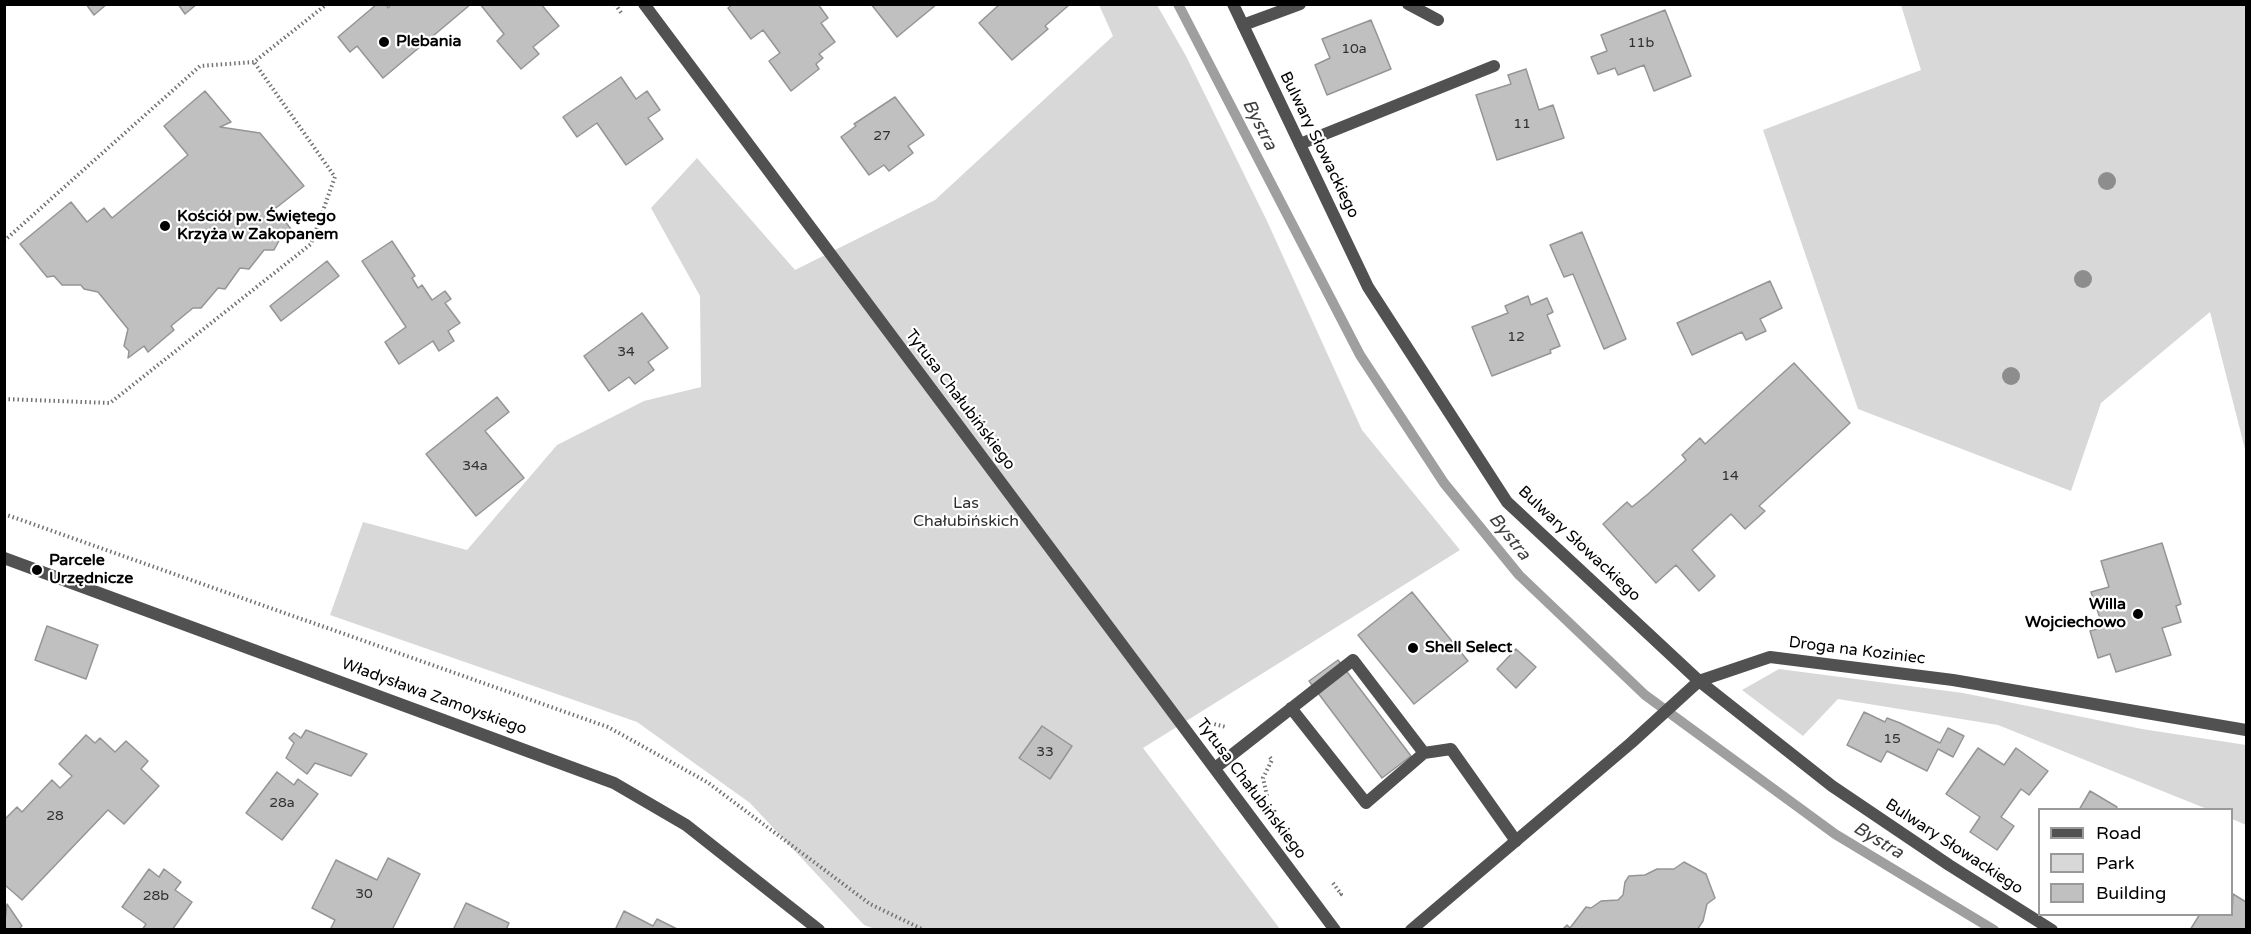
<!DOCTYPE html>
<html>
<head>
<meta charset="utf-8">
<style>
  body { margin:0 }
  #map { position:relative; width:2251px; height:934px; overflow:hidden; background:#fff; font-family:"Varela Round",sans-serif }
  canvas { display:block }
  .frame { position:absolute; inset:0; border:6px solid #000; pointer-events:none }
  .legend { position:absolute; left:2038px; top:808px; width:195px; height:108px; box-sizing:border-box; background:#fff; border:2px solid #999; margin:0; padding:8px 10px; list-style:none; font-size:18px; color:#000 }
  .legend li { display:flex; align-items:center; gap:12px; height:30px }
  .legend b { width:30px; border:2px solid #999 }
</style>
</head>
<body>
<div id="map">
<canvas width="2251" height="934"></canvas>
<div class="frame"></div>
<ul class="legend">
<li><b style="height:8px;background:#515151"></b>Road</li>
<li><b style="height:16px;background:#d8d8d8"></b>Park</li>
<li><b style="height:16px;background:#c0c0c0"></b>Building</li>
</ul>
</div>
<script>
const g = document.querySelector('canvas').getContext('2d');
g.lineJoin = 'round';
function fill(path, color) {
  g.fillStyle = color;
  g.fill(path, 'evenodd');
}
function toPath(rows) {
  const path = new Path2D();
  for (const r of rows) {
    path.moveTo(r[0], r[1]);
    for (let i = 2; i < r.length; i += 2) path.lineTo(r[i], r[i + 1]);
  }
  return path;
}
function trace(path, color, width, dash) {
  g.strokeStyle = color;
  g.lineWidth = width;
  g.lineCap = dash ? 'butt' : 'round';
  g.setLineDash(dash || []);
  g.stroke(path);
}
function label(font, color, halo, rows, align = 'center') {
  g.font = font + ' "Varela Round",sans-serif';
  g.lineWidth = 4.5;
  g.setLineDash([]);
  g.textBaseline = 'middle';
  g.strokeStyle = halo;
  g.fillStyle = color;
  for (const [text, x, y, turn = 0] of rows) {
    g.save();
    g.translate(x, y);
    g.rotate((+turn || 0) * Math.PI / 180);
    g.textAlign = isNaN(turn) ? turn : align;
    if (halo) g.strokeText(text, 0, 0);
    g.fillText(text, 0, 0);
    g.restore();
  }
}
const green = toPath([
  [1099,5,1157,5,1186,56,1267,221,1362,430,1460,550,1143,748,1280,929,875,929,864,925,750,803,637,722,330,615,363,522,467,550,557,445,644,401,701,387,700,296,651,208,697,158,795,270,935,200,1113,36],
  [1901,5,2246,5,2246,453,2210,312,2101,403,2071,491,1858,409,1763,130,1921,70],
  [1779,669,1963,693,2142,729,2246,745,2246,825,2232,819,2232,810,2207,809,1998,725,1838,699,1803,736,1742,690]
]);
const stream = toPath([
  [1178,4,1360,355,1444,483,1519,575,1645,695,1835,834,1994,930]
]);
const building = toPath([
  [86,4,107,4,94,15,86,4],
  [178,4,197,4,185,14,178,4],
  [377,4,386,4,388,8,392,4,471,4,383,78,357,46,350,52,338,37,377,4],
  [480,4,541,4,559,26,533,47,539,54,521,69,497,41,504,34,480,4],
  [733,4,818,4,828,18,821,23,835,42,819,54,823,58,816,64,819,69,791,91,769,61,780,53,763,30,751,39,728,8,733,4],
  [871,4,937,4,897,37,871,4],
  [1000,4,1069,4,1069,5,1045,26,1048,29,1012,60,979,23,1000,4],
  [1665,10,1691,76,1654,91,1644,65,1618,75,1615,68,1598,74,1591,57,1607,51,1601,35,1665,10],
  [1371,20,1391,69,1327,95,1315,65,1330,58,1322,39,1371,20],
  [1526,69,1539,110,1553,105,1564,138,1497,160,1476,95,1511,84,1508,75,1526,69],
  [621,77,636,99,647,91,660,110,648,118,663,139,626,165,597,123,577,137,563,117,621,77],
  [205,91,231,122,220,127,260,133,304,186,272,211,280,215,291,229,281,237,274,250,264,250,249,269,240,268,225,289,218,288,201,308,193,308,171,326,174,330,148,352,144,346,128,358,129,351,124,346,128,329,98,292,84,289,81,285,62,285,54,276,47,277,20,244,71,202,87,222,104,208,112,218,188,155,164,126,205,91],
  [895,97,924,135,908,146,913,153,889,171,884,165,869,175,841,137,856,126,854,124,895,97],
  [1582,232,1626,339,1604,349,1573,274,1564,277,1550,245,1582,232],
  [392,241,415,276,412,278,418,288,422,285,432,300,445,291,451,299,445,303,460,323,448,331,454,341,439,351,433,341,399,364,385,342,406,327,362,261,392,241],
  [327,261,339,276,281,321,270,306,327,261],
  [1770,281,1782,308,1760,319,1766,331,1746,340,1742,332,1692,355,1677,323,1770,281],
  [1528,296,1531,305,1547,298,1553,312,1547,315,1560,346,1550,350,1551,353,1492,376,1472,327,1508,313,1505,306,1528,296],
  [642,313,668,348,648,362,654,370,635,384,629,377,609,391,584,356,642,313],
  [1794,363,1850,423,1759,506,1765,511,1745,529,1731,514,1692,550,1715,576,1699,591,1676,565,1656,583,1603,524,1627,502,1632,507,1648,494,1686,460,1682,455,1700,438,1705,444,1794,363],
  [497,397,509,412,485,431,524,478,476,516,426,454,497,397],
  [2162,543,2181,604,2176,606,2181,622,2162,628,2171,655,2116,672,2110,654,2098,658,2090,631,2103,627,2091,592,2109,587,2101,561,2162,543],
  [1412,592,1468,661,1414,704,1358,635,1412,592],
  [47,626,98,645,86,679,35,660,47,626],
  [1516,649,1536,667,1516,688,1497,669,1516,649],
  [1338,660,1411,756,1382,778,1309,681,1338,660],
  [1864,712,1885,722,1887,718,1900,723,1940,743,1948,728,1964,736,1953,757,1938,749,1927,771,1887,751,1881,762,1847,745,1864,712],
  [1042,726,1072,746,1050,779,1019,758,1042,726],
  [306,730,367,754,351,776,315,763,307,774,286,758,294,743,289,738,294,733,301,738,306,730],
  [86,735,95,743,100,738,115,752,126,741,148,761,141,769,159,786,124,824,108,810,22,900,6,886,4,888,4,820,17,807,22,812,52,780,60,788,72,776,59,764,86,735],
  [1978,748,2004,765,2016,748,2048,771,2029,795,2021,789,2001,817,2014,826,1997,850,1970,832,1980,817,1946,794,1978,748],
  [277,772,294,785,298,779,318,794,282,840,246,813,277,772],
  [2090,791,2117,807,2116,810,2079,810,2090,791],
  [388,858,420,874,392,930,330,930,335,920,312,908,336,860,377,880,388,858],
  [1684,862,1706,874,1715,898,1707,904,1703,921,1697,930,1562,930,1567,925,1570,928,1586,907,1591,908,1601,901,1618,900,1623,895,1625,882,1629,876,1645,875,1657,869,1674,869,1684,862],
  [149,869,159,877,164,869,181,882,175,890,192,902,172,930,142,930,146,924,122,907,149,869],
  [2233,894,2246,902,2246,930,2190,930,2200,914,2232,914,2233,894],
  [466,903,509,923,506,930,453,930,466,903],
  [7,904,22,926,18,930,4,930,7,904],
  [624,911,653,926,657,919,679,930,615,930,624,911]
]);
const path = toPath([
  [615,4,622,14],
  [4,241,200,66,254,62,327,4],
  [4,399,110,403,311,244,335,177,254,62],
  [4,514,608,727,707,782,870,904,924,930],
  [1210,723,1226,727],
  [1267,796,1263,778,1272,760,1269,756],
  [1333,883,1341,894,1339,895]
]);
const service = toPath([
  [1408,4,1438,20],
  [1243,25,1300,4],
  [1300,144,1494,66],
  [1699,681,1770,657,1953,680,2246,730],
  [1291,708,1366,803,1424,753,1451,749,1516,841],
  [1215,768,1353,660,1424,753]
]);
const minor = toPath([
  [1233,4,1368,287,1507,502,1699,681,1832,786,1949,865,2052,930],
  [1411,930,1631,743,1699,681]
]);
const tertiary = toPath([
  [644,4,1335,930],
  [4,558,614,783,686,825,819,930]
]);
const trees = [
  [2107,181],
  [2083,279],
  [2011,376]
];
const markers = [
  [384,42,6,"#000"],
  [165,226,6,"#000"],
  [37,570,6,"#000"],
  [2138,614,6,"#000"],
  [1413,648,6,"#000"]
];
const numberNames = [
  ["11b",1641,43],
  ["10a",1354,49],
  ["11",1522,124],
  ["27",882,136],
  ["12",1516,337],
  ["34",626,352],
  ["34a",475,466],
  ["14",1730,476],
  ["15",1892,739],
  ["33",1045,752],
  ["28a",282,803],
  ["28",55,816],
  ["30",364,894],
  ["28b",156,896]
];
const poiNames = [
  ["Plebania",396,42],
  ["Kościół pw. Świętego",177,217],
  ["Krzyża w Zakopanem",177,235],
  ["Parcele",49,561],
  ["Urzędnicze",49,579],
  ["Willa",2126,605,"right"],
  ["Wojciechowo",2126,623,"right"],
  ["Shell Select",1425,648]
];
const streetNames = [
  ["Bulwary Słowackiego",1319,145,64],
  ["Tytusa Chałubińskiego",960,400,53],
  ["Bulwary Słowackiego",1579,544,43],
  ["Droga na Koziniec",1857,651,7],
  ["Władysława Zamoyskiego",434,697,20],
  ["Tytusa Chałubińskiego",1251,789,53],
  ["Bulwary Słowackiego",1954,847,33]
];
const parkNames = [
  ["Las",966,504],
  ["Chałubińskich",966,522]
];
const waterNames = [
  ["Bystra",1259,125,63],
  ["Bystra",1509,537,51],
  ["Bystra",1878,841,31]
];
fill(green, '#d8d8d8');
trace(stream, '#9f9f9f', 10);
fill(building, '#c0c0c0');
trace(building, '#959595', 1.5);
trace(path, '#737373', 4, [1.5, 3]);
trace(service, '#515151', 12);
trace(minor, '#515151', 12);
trace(tertiary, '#515151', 12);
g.fillStyle = '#8d8d8d';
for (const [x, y] of trees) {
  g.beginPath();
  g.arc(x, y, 9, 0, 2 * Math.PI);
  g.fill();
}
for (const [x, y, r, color] of markers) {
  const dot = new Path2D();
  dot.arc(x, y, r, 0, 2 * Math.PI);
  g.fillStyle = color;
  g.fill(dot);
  trace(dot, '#fff', 2);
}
label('14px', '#303030', null, numberNames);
label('bold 16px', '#000', '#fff', poiNames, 'left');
label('16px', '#000', '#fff', streetNames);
label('16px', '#2f2f2f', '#fff', parkNames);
label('italic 18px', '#404040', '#fff', waterNames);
</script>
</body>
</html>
